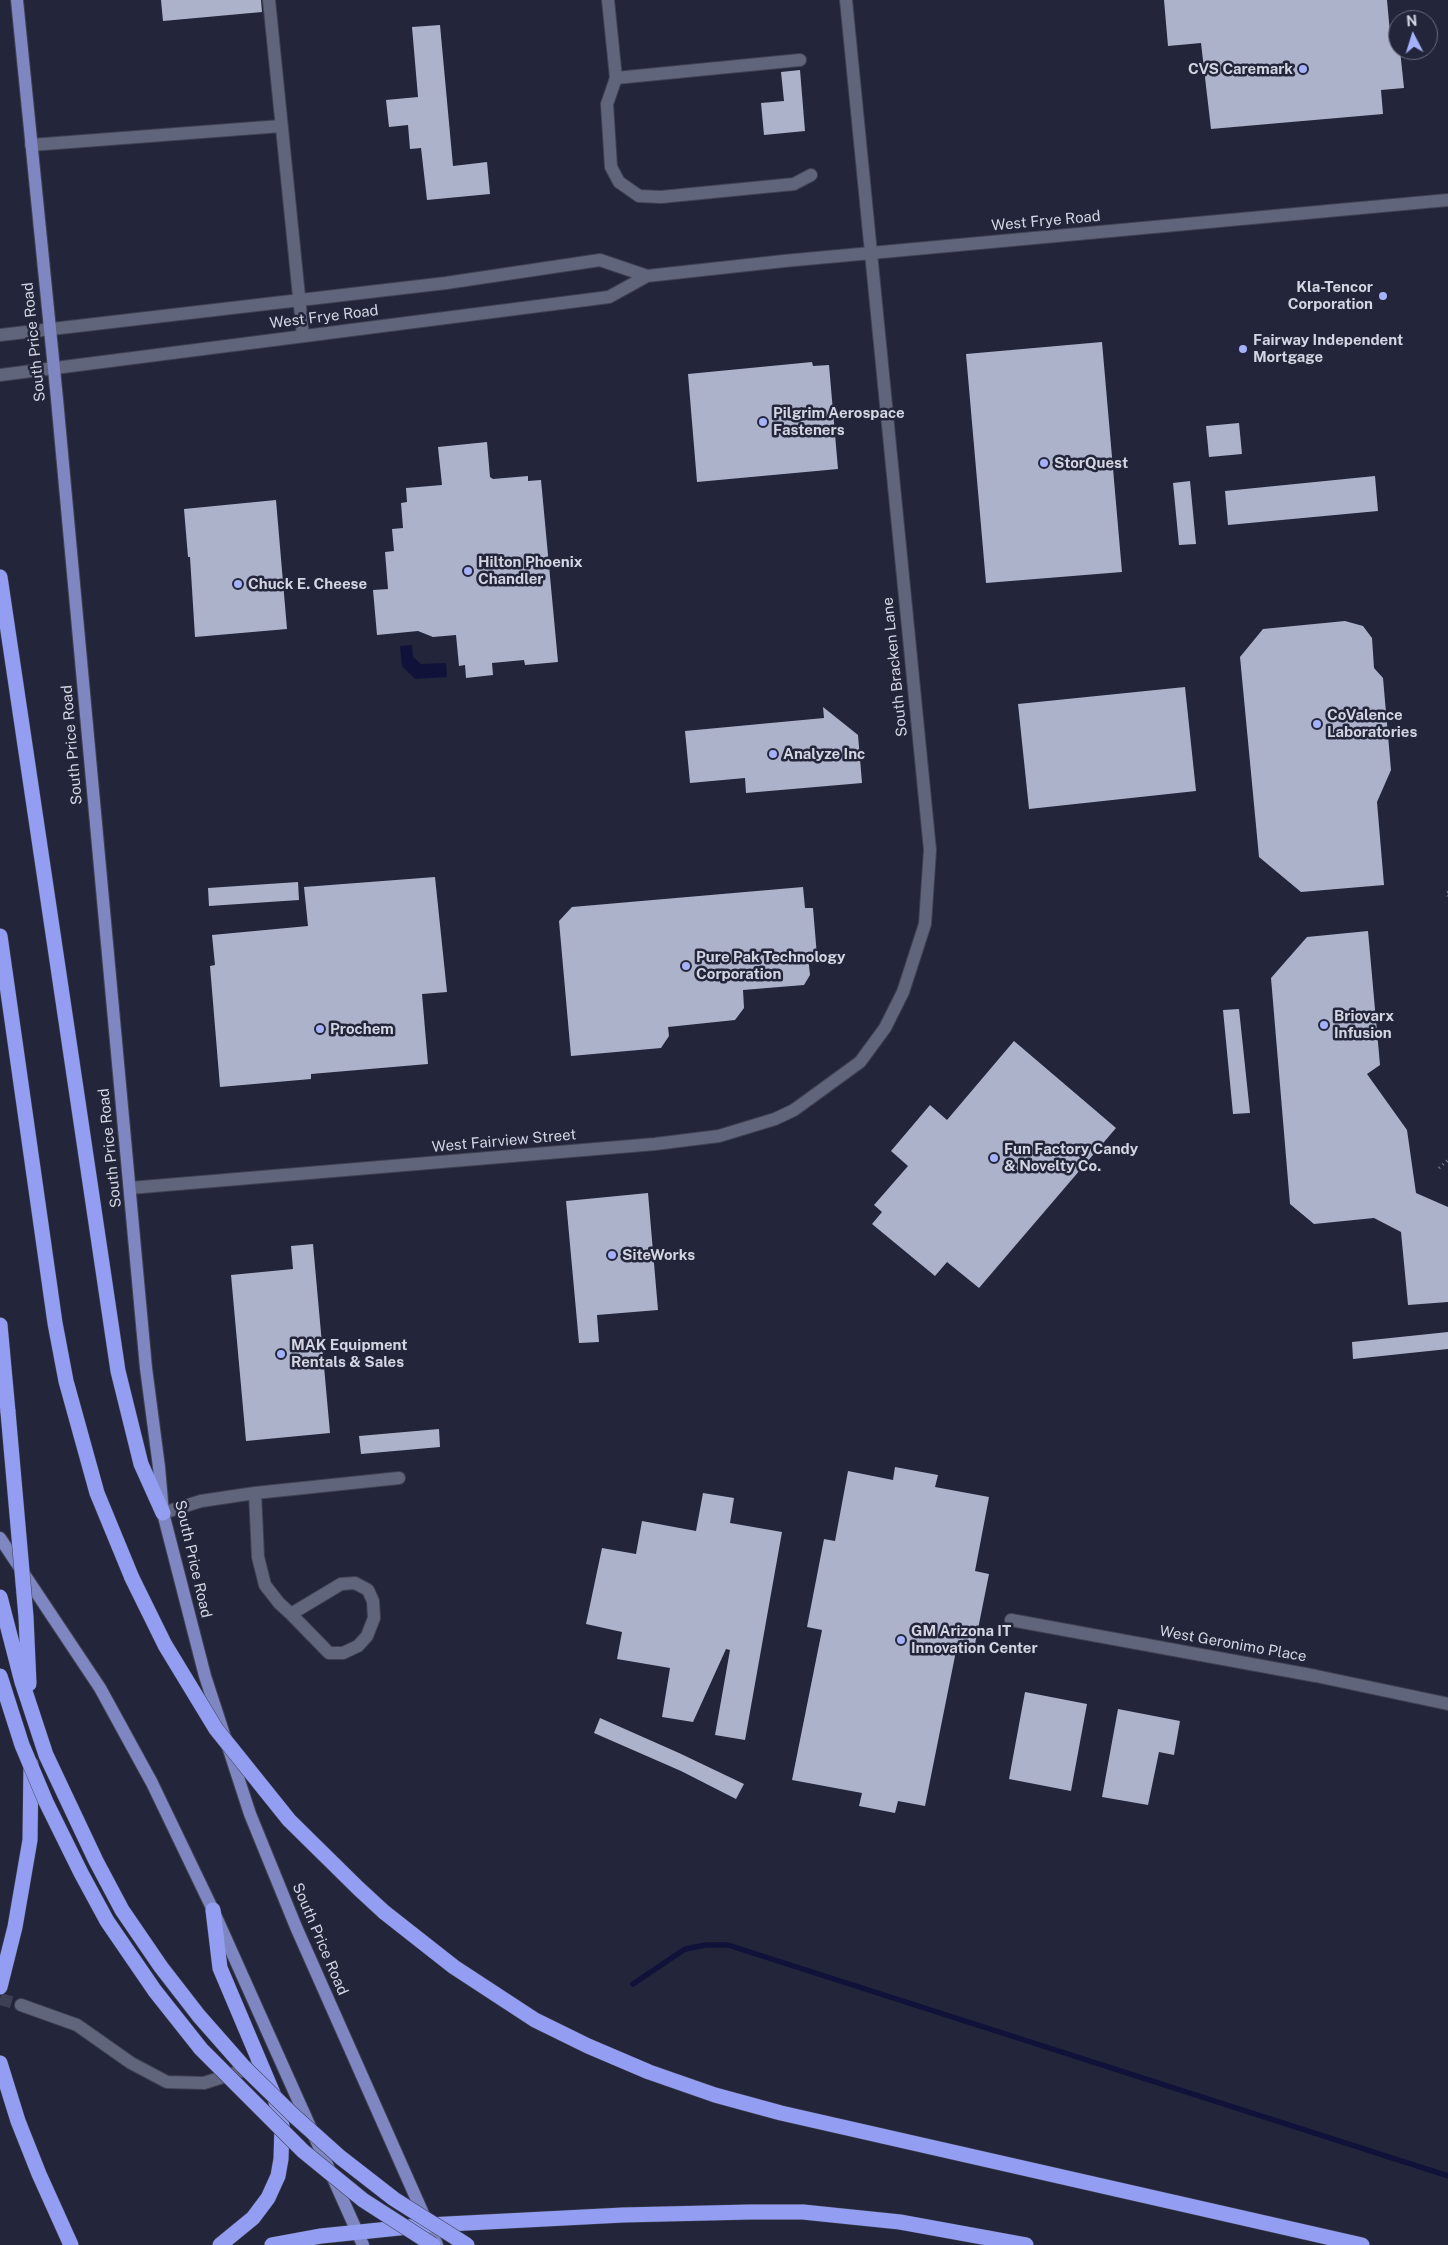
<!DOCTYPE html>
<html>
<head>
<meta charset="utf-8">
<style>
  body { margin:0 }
  #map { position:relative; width:1448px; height:2245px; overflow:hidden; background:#23263a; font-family:"Public Sans",sans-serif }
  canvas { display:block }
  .north { position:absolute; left:1388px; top:10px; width:50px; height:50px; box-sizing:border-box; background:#23263a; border:1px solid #696c7e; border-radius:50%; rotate:355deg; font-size:14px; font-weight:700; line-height:20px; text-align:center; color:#d3d5e3 }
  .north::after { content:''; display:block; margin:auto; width:18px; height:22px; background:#a6b1fc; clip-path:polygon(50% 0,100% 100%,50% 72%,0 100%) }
</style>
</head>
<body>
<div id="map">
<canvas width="1448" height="2245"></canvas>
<div class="north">N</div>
</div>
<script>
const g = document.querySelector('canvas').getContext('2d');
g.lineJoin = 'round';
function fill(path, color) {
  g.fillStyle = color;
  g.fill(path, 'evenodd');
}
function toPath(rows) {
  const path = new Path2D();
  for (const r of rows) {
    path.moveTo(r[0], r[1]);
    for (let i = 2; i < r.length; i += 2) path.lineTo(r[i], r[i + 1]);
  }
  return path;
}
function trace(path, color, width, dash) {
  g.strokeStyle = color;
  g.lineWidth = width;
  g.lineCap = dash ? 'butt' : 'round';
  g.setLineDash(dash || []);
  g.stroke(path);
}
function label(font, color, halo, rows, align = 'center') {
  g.font = font + ' "Public Sans",sans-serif';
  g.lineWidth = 5;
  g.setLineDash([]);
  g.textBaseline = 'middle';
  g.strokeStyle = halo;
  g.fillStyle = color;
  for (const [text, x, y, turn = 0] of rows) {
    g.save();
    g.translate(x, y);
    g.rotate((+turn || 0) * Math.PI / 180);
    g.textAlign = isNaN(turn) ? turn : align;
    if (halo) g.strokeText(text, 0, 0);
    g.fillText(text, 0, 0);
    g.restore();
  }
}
const water = toPath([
  [412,645,413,657,421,664,446,663,447,677,415,679,402,666,400,646]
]);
const stream = toPath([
  [633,1984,685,1949,706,1945,728,1945,1448,2176]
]);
const building = toPath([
  [161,0,261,0,262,12,163,21],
  [1164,0,1387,0,1390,33,1398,32,1398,50,1400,50,1404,88,1381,90,1383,114,1211,129,1201,43,1168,46],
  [440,25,453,166,487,162,490,194,427,200,421,148,410,149,408,125,389,127,386,100,418,97,412,27],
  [800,70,805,131,764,135,761,103,784,101,781,72],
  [1102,342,1122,572,986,583,966,354],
  [812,362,813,366,829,365,838,469,697,482,688,374],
  [1239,423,1242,454,1209,457,1206,426],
  [487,442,490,477,493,479,528,476,528,481,541,480,558,662,525,665,524,660,492,663,493,675,466,678,465,665,459,666,456,635,433,637,418,631,377,635,373,590,388,589,385,552,394,551,392,529,403,528,401,503,407,502,406,488,442,485,438,447],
  [1375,476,1378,511,1228,525,1225,491],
  [1190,481,1196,544,1179,545,1173,483],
  [276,500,287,629,195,637,190,557,188,557,184,509],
  [1345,621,1363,626,1372,638,1374,668,1383,678,1391,770,1377,802,1384,885,1301,892,1259,857,1240,657,1263,629],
  [1185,687,1196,791,1029,809,1018,704],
  [823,707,858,735,862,783,746,793,745,778,690,783,685,731,824,718],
  [435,877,447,992,422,994,428,1064,311,1074,311,1079,220,1087,210,966,215,965,212,935,308,926,304,887],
  [298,882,299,900,209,906,208,888],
  [803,887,805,908,813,908,817,956,808,956,810,975,804,985,743,990,744,1008,735,1020,668,1027,669,1036,661,1048,571,1056,559,921,572,907],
  [1368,931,1380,1065,1367,1074,1407,1130,1416,1193,1448,1207,1448,1302,1408,1305,1401,1232,1374,1218,1314,1224,1290,1204,1271,978,1307,937],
  [1239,1009,1250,1113,1233,1114,1223,1010],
  [1014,1041,1116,1128,979,1288,947,1262,935,1276,872,1224,882,1212,874,1205,908,1166,891,1151,930,1105,947,1120],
  [648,1193,658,1310,597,1315,599,1342,579,1343,566,1201],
  [313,1244,330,1433,246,1441,231,1275,293,1269,291,1246],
  [1448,1332,1448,1349,1353,1359,1352,1342],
  [439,1429,440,1447,361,1454,359,1436],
  [895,1467,938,1475,935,1487,989,1497,975,1571,989,1574,973,1654,956,1651,925,1806,898,1801,895,1813,859,1806,862,1793,792,1780,822,1630,807,1627,824,1539,835,1541,848,1471,893,1480],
  [703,1493,734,1498,730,1523,782,1532,745,1740,715,1735,730,1650,726,1649,693,1722,662,1717,670,1668,617,1659,622,1632,586,1624,602,1548,636,1554,642,1521,696,1531],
  [1025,1692,1087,1704,1071,1791,1009,1779],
  [1118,1709,1180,1721,1174,1755,1159,1752,1148,1805,1102,1797],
  [600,1718,679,1753,744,1784,736,1799,681,1771,594,1733]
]);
const minorTunnel = toPath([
  [0,1999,21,2005]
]);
const path = toPath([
  [1448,892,1446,893,1448,896],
  [1439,1168,1448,1160]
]);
const minor = toPath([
  [269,0,303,336],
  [608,0,616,78,800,60],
  [616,78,607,104,611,167,619,182,639,196,661,197,794,184,811,175],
  [31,145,281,126],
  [0,335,446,283,600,260,647,276],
  [0,375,609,297,647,276,784,261,1448,200],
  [130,1188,655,1144,719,1136,775,1119,794,1110,860,1062,885,1028,903,992,925,924,930,850,846,0],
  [255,1493,258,1557,265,1585,279,1603,291,1614,329,1653,343,1653,358,1646,367,1636,374,1618,373,1601,368,1590,355,1583,341,1584,291,1614],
  [163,1513,201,1501,255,1493,399,1478],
  [1011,1620,1316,1676,1448,1704],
  [21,2005,77,2025,131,2063,167,2082,204,2083,254,2067]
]);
const major = toPath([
  [17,0,57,399,146,1368,159,1467,163,1513,205,1676,250,1814,296,1927,437,2245],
  [0,1538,100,1688,152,1783,213,1910,363,2245]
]);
const highway = toPath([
  [0,577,118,1371,141,1464,163,1513],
  [0,936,55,1323,66,1381,97,1493,132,1578],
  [0,1325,8,1412],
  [213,1910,220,1968,275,2098,282,2126,281,2159,278,2176,268,2198,253,2218,220,2245],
  [384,1912,454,1967,535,2020,588,2046,649,2072,715,2095,781,2113,1362,2245],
  [0,1987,15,1927,30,1840,31,1764],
  [0,2063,18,2121,39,2174,71,2245],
  [272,2245,321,2236,428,2225,623,2215,750,2212,803,2212,900,2222,1026,2245]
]);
const highwayBridge = toPath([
  [8,1412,26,1617,29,1684],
  [132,1578,165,1645,216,1729,289,1820,358,1888,384,1912],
  [0,1597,22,1682,46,1755,96,1861,122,1910,161,1967,199,2016,243,2066,292,2114,340,2157,394,2199,467,2245],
  [0,1676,22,1745,46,1802,81,1873,107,1921,155,1991,201,2049,303,2151,363,2200,433,2245]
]);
const markers = [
  [1303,69,5,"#a6b1fc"],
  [1383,296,5,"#a6b1fc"],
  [1243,349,5,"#a6b1fc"],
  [763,422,5,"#a6b1fc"],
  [1044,463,5,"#a6b1fc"],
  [468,571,5,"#a6b1fc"],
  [238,584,5,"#a6b1fc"],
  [1317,724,5,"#a6b1fc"],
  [773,754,5,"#a6b1fc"],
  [686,966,5,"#a6b1fc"],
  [1324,1025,5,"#a6b1fc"],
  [320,1029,5,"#a6b1fc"],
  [994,1158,5,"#a6b1fc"],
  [612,1255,5,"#a6b1fc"],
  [281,1354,5,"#a6b1fc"],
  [901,1640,5,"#a6b1fc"]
];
const poiNames = [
  ["CVS Caremark",1293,69,"right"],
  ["Kla-Tencor",1373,287,"right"],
  ["Corporation",1373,304,"right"],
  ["Fairway Independent",1253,340],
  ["Mortgage",1253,357],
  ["Pilgrim Aerospace",773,413],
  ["Fasteners",773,430],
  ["StorQuest",1054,463],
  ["Hilton Phoenix",478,562],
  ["Chandler",478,579],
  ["Chuck E. Cheese",248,584],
  ["CoValence",1327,715],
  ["Laboratories",1327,732],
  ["Analyze Inc",783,754],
  ["Pure Pak Technology",696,957],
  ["Corporation",696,974],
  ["Briovarx",1334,1016],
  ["Infusion",1334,1033],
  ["Prochem",330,1029],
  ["Fun Factory Candy",1004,1149],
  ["& Novelty Co.",1004,1166],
  ["SiteWorks",622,1255],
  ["MAK Equipment",291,1345],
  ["Rentals & Sales",291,1362],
  ["GM Arizona IT",911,1631],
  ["Innovation Center",911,1648]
];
const streetNames = [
  ["West Frye Road",1046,221,-5],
  ["West Frye Road",324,317,-7],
  ["South Price Road",34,342,-96],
  ["South Bracken Lane",895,667,-96],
  ["South Price Road",72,745,-95],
  ["West Fairview Street",504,1141,-5],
  ["South Price Road",110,1148,-96],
  ["South Price Road",193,1559,77],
  ["West Geronimo Place",1233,1644,10],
  ["South Price Road",320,1939,67]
];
fill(water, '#111239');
trace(stream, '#111239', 5.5);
fill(building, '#adb2cb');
trace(minorTunnel, '#3d4053', 12, [12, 6]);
trace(minor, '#404253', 14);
trace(major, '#404253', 14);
trace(highway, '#404253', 16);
trace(path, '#828495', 3, [1, 4]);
trace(minor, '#61657c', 12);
trace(major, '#7f87c3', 12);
trace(highway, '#939ef2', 15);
trace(highwayBridge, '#404253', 16, []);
trace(highwayBridge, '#939ef2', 15);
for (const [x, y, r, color] of markers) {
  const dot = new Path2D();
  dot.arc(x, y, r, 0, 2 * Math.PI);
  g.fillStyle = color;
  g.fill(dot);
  trace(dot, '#23263a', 2);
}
label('bold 15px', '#d3d5e3', '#23263a', poiNames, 'left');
label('15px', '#d3d5e3', '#23263a', streetNames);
</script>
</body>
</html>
